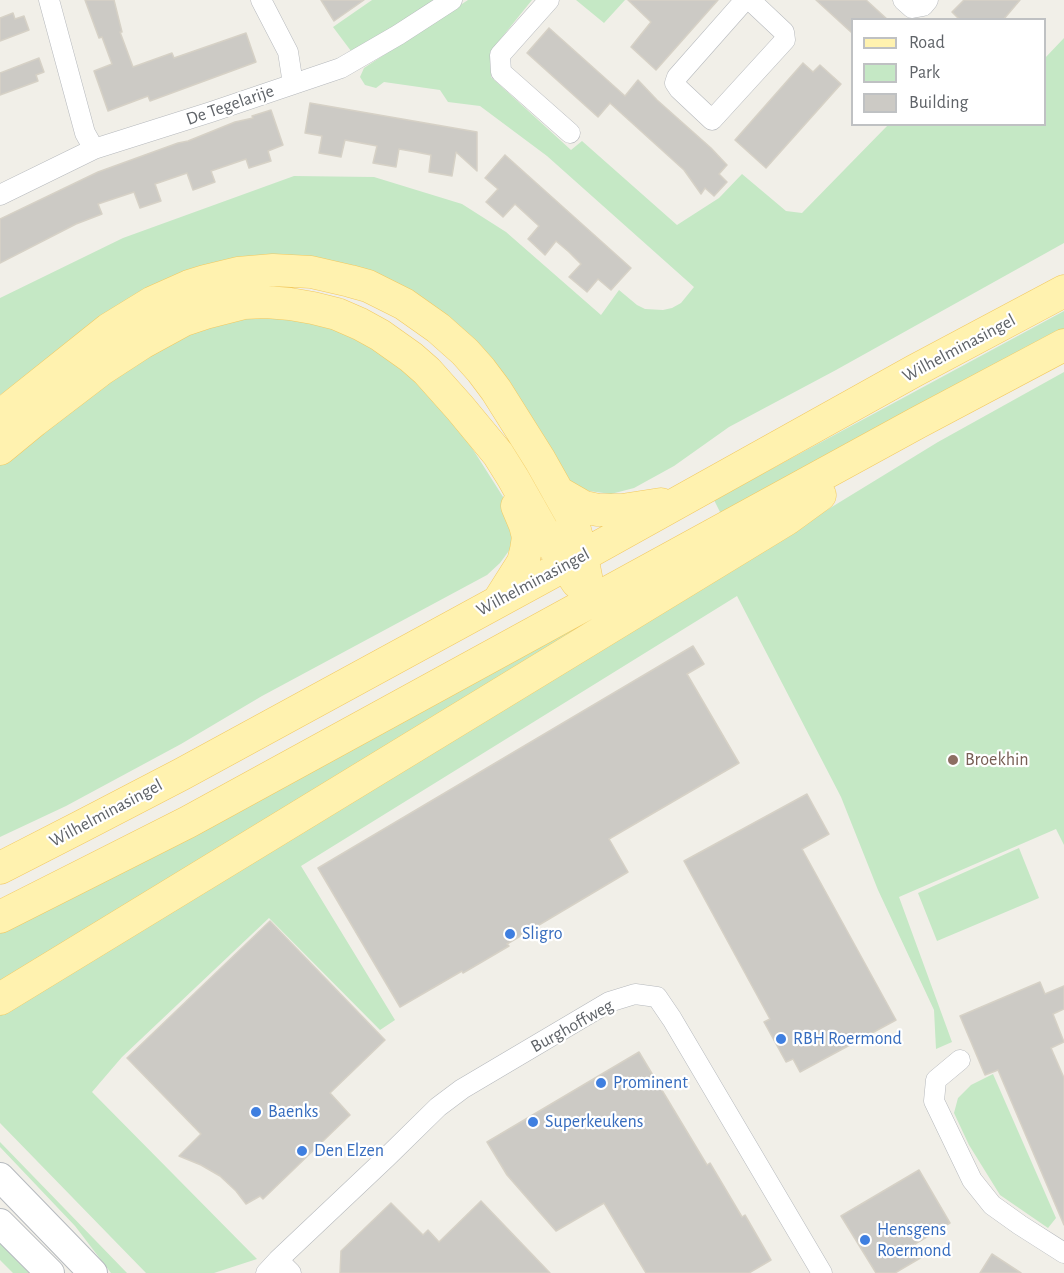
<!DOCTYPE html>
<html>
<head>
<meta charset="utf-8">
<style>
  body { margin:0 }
  #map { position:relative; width:1064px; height:1273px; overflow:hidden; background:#f1efe8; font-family:"Alegreya Sans",sans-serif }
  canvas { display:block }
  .legend { position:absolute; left:851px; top:18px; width:195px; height:108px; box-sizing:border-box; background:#fff; border:2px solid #bfc1c3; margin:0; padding:8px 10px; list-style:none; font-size:18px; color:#5f6368 }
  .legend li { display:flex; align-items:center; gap:12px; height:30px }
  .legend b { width:30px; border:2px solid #bfc1c3 }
</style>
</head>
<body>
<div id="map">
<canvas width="1064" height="1273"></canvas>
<ul class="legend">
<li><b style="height:8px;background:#fff2af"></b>Road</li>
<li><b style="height:16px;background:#c5e8c5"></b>Park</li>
<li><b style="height:16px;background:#cccac5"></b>Building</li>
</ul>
</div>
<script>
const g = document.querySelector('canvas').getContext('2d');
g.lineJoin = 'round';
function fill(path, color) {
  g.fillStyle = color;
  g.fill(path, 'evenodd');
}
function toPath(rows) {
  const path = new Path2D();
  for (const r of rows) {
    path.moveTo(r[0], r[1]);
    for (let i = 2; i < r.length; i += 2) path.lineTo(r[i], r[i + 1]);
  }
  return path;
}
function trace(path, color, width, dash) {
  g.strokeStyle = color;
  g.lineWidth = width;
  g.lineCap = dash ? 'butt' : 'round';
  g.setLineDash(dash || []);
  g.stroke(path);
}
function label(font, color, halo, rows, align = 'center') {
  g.font = font + ' "Alegreya Sans",sans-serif';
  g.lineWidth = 4.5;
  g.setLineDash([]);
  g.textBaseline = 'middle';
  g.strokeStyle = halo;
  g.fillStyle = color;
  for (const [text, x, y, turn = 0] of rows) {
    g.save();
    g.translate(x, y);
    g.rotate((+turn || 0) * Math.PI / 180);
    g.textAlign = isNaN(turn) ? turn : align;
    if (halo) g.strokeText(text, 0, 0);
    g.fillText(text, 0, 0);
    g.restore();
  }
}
const green = toPath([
  [372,0,441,0,351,51,333,27],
  [468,0,532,0,490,52,491,77,571,150,582,141,677,225,719,198,742,174,786,211,802,213,888,125,1044,124,1045,58,1064,38,1064,243,836,370,729,427,674,466,634,488,611,494,589,491,575,486,555,471,498,381,330,261,46,363,0,395,0,298,123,238,294,176,374,177,462,204,506,232,601,315,619,290,637,305,645,309,663,310,672,308,681,303,694,287,547,156,480,106,448,102,440,90,384,82,376,88,365,85,360,77,364,68],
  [576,0,625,0,604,23],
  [1064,311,1064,334,723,518,714,500],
  [266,314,303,319,342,331,374,346,410,372,453,418,512,511,511,548,500,563,487,575,262,696,181,744,66,806,0,837,0,458,38,429,182,336,228,319],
  [1064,372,1064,845,1056,829,899,897,952,1042,936,1049,934,1010,878,890,841,797,737,596,301,866,395,1020,380,1030,269,918,122,1057,92,1092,257,1259,214,1273,146,1273,0,1123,0,1006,768,546,938,442],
  [777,515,0,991,0,931],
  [1019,848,1039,898,937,941,918,893],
  [993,1074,1056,1218,1048,1228,1000,1195,969,1145,954,1113,958,1098,971,1085],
  [0,1142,127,1273,111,1273,75,1226,0,1147],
  [0,1243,29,1273,13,1273,0,1260]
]);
const building = toPath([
  [85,0,114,0,122,32,120,32,133,67,172,53,174,58,246,33,256,62,150,101,148,96,108,111,94,71,112,64,102,37,99,38,85,0],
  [321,0,364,0,334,21,321,0],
  [628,0,718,0,656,70,631,47,651,22,628,0],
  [816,0,866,0,888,20,852,20,852,33,816,0],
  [964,0,1020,0,1003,20,960,20,952,12,964,0],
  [13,13,15,19,24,16,29,30,0,41,0,18,13,13],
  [549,28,625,96,638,80,657,100,711,148,727,165,719,174,727,182,714,196,705,188,701,194,684,170,610,103,598,117,527,53,549,28],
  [39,58,44,72,36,75,38,81,0,95,0,73,39,58],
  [803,63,813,72,820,65,841,84,766,168,735,140,803,63],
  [310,103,477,132,477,171,456,152,452,176,429,172,431,155,416,152,399,149,396,167,373,163,377,146,345,140,341,157,319,153,322,136,305,133,310,103],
  [271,110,283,145,268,151,271,161,249,168,246,159,211,171,215,182,193,190,187,173,155,184,161,201,140,208,134,192,98,204,102,214,76,224,0,263,0,219,98,172,178,143,188,141,235,122,253,118,252,116,271,110],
  [505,155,631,268,611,290,598,279,587,292,569,277,581,264,569,252,556,241,545,255,528,239,539,226,515,204,503,217,486,202,498,189,485,178,505,155],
  [693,646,704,664,687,674,739,763,609,839,628,872,507,944,509,946,463,973,462,971,400,1007,318,868,693,646],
  [807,794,829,834,802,849,896,1020,800,1072,793,1059,786,1062,764,1022,770,1019,684,861,807,794],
  [270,921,385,1040,330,1093,350,1115,263,1199,260,1196,246,1204,236,1191,220,1176,201,1165,179,1156,201,1134,127,1058,270,921],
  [1040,982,1045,994,1064,986,1064,1009,1053,1014,1064,1042,1051,1048,1064,1078,1064,1225,998,1070,985,1075,960,1016,1040,982],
  [639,1052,707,1165,710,1163,742,1217,745,1215,771,1260,749,1273,646,1273,604,1203,556,1231,507,1175,487,1142,639,1052],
  [919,1170,950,1223,915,1244,922,1257,895,1273,876,1273,841,1216,919,1170],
  [481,1201,550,1273,340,1273,341,1251,391,1203,423,1235,428,1230,439,1242,481,1201],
  [992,1254,1021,1273,980,1273,992,1254]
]);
const street = toPath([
  [49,0,85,133,94,149],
  [261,0,288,52,293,84],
  [549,0,500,55,501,72,570,133],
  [745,0,677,77,675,83,679,89,712,120,785,40,784,32,750,0],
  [903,0,912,8,923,6,928,0],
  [0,195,94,149,211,112,341,68,398,35,452,0],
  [960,1060,936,1080,934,1101,972,1180,992,1205,1020,1225,1064,1253],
  [278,1260,291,1273],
  [266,1273,278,1260,387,1157,438,1107,462,1089,609,1002,635,994,657,997,672,1019,822,1273]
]);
const secondary = toPath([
  [0,1177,93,1273],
  [0,1223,50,1273]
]);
const primary = toPath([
  [0,416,109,329,153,302,189,286,205,281,238,273,273,270,311,272,350,281,368,286,404,304,438,328,465,352,481,370,496,390,540,460,571,515,582,556,591,602],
  [0,449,34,421,102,369,142,343,184,320,205,313,244,303,266,302,290,304,313,308,337,314,360,324,380,335,411,357,427,371,460,408,498,454,513,478,543,531,577,582],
  [558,492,584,507,598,510,622,510,661,504],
  [499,600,523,562,526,550,528,537,525,525,517,506],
  [0,868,82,826,182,774,582,556,914,371,1064,291],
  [0,917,188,822,917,423,1064,345],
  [0,999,787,519,820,495]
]);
const markers = [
  [953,760,6,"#8d6e63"],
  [510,934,6,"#3f7fe0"],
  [781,1039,6,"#3f7fe0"],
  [601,1083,6,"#3f7fe0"],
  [256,1112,6,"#3f7fe0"],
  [533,1122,6,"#3f7fe0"],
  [302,1151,6,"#3f7fe0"],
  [865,1240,6,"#3f7fe0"]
];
const streetNames = [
  ["De Tegelarije",230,105,-19],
  ["Wilhelminasingel",959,348,-28],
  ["Wilhelminasingel",533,582,-28],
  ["Wilhelminasingel",106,813,-28],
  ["Burghoffweg",572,1026,-29]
];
const educationNames = [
  ["Broekhin",965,760]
];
const shopNames = [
  ["Sligro",522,934],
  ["RBH Roermond",793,1039],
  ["Prominent",613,1083],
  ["Baenks",268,1112],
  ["Superkeukens",545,1122],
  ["Den Elzen",314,1151],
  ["Hensgens",877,1230],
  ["Roermond",877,1251]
];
fill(green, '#c5e8c5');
fill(building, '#cccac5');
trace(building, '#d6d1c6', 1.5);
trace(street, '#b5b8bc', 21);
trace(secondary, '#b6babf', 30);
trace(primary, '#f2c960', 33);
trace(street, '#fff', 20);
trace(secondary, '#fff', 28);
trace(primary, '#fff2af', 32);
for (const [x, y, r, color] of markers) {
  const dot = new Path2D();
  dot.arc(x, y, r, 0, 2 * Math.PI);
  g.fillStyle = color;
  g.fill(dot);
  trace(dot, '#fff', 2);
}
label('18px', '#5f6368', '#fff', streetNames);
label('18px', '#785e54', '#fff', educationNames, 'left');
label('18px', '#366cbe', '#fff', shopNames, 'left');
</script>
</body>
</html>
